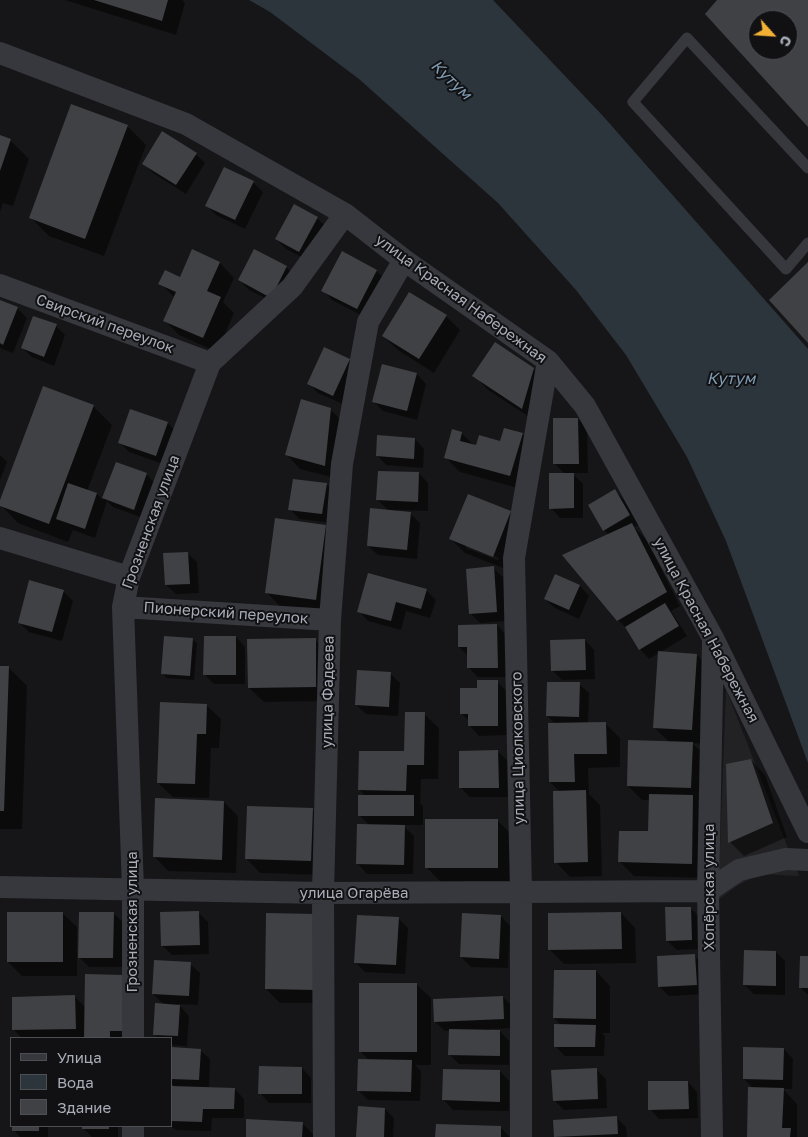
<!DOCTYPE html>
<html>
<head>
<meta charset="utf-8">
<style>
  body { margin:0 }
  #map { position:relative; width:808px; height:1137px; overflow:hidden; background:#161618; font-family:"Golos Text",sans-serif }
  canvas { display:block }
  .legend { position:absolute; left:10px; top:1037px; width:162px; height:90px; box-sizing:border-box; background:#111113; border:1px solid #4d4f55; margin:0; padding:6px 9px; list-style:none; font-size:15px; color:#a8adb8 }
  .legend li { display:flex; align-items:center; gap:10px; height:25px }
  .legend b { width:25px; border:1px solid #4d4f55 }
  .north { position:absolute; left:748px; top:10px; width:50px; height:50px; box-sizing:border-box; background:#111113; border:1px solid #4d4f55; border-radius:50%; rotate:116deg; font-size:14px; font-weight:700; line-height:20px; text-align:center; color:#a8adb8 }
  .north::after { content:''; display:block; margin:auto; width:18px; height:22px; background:#f2b134; clip-path:polygon(50% 0,100% 100%,50% 72%,0 100%) }
</style>
</head>
<body>
<div id="map">
<canvas width="808" height="1137"></canvas>
<ul class="legend">
<li><b style="height:6px;background:#37383d"></b>Улица</li>
<li><b style="height:14px;background:#2c353c"></b>Вода</li>
<li><b style="height:14px;background:#404145"></b>Здание</li>
</ul>
<div class="north">С</div>
</div>
<script>
const g = document.querySelector('canvas').getContext('2d');
g.lineJoin = 'round';
function fill(path, color) {
  g.fillStyle = color;
  g.fill(path, 'evenodd');
}
function toPath(rows) {
  const path = new Path2D();
  for (const r of rows) {
    path.moveTo(r[0], r[1]);
    for (let i = 2; i < r.length; i += 2) path.lineTo(r[i], r[i + 1]);
  }
  return path;
}
function trace(path, color, width, dash) {
  g.strokeStyle = color;
  g.lineWidth = width;
  g.lineCap = dash ? 'butt' : 'round';
  g.setLineDash(dash || []);
  g.stroke(path);
}
function label(font, color, halo, rows, align = 'center') {
  g.font = font + ' "Golos Text",sans-serif';
  g.lineWidth = 4;
  g.setLineDash([]);
  g.textBaseline = 'middle';
  g.strokeStyle = halo;
  g.fillStyle = color;
  for (const [text, x, y, turn = 0] of rows) {
    g.save();
    g.translate(x, y);
    g.rotate((+turn || 0) * Math.PI / 180);
    g.textAlign = isNaN(turn) ? turn : align;
    if (halo) g.strokeText(text, 0, 0);
    g.fillText(text, 0, 0);
    g.restore();
  }
}
const built = toPath([
  [726,689,799,876,759,874,737,886,718,900]
]);
const water = toPath([
  [249,0,493,0,603,116,808,349,808,763,726,541,687,457,626,355,576,290,498,203,359,79,270,12]
]);
const shadow = toPath([
  [65,0,182,0,185,3,176,35],
  [127,126,146,145,104,256,49,236,30,217],
  [0,137,10,140,29,159,13,206,3,203,0,212],
  [196,154,205,163,186,194,153,173,144,164],
  [253,182,263,192,245,229,216,215,207,206],
  [294,206,317,218,327,228,309,261,286,249,276,239],
  [193,251,220,263,234,278,223,302,234,313,217,352,179,335,164,320,175,298,160,283,180,278],
  [255,251,286,267,296,277,281,306,249,290,239,280],
  [376,271,386,280,367,318,332,300,323,290],
  [0,302,17,308,27,318,13,353,0,348],
  [446,316,460,330,434,373,398,350,383,336],
  [56,326,65,335,54,366,32,357,22,348],
  [349,360,359,370,343,404,318,393,308,383],
  [383,365,417,374,426,384,417,420,383,411,374,402],
  [533,369,548,384,537,422,488,390,474,375],
  [93,406,112,425,87,491,97,494,103,500,117,463,146,474,156,484,143,518,113,507,107,501,95,538,73,530,68,542,18,523,0,504],
  [330,409,345,424,339,479,300,469,286,454],
  [130,410,168,423,177,433,166,465,129,452,119,442],
  [578,419,587,429,588,473,572,473,583,484,583,518,560,518,551,508,565,474,554,463],
  [461,433,477,448,501,442,522,434,536,448,525,490,460,472,445,457],
  [415,439,424,449,423,468,386,465,377,455],
  [0,455,7,462,0,480],
  [419,473,428,483,428,511,397,510,397,512,410,513,420,523,417,559,378,555,368,546,389,511,378,500],
  [326,484,336,494,332,523,299,519,290,509],
  [615,491,624,500,639,525,634,527,646,539,680,606,671,611,687,636,659,653,697,655,711,669,706,744,692,743,707,757,705,802,698,802,707,811,706,878,634,876,620,862,649,833,650,800,642,800,628,786,669,742,654,727,659,653,649,659,640,649,629,631,618,620,609,535,604,530],
  [510,512,525,527,508,570,465,553,451,539],
  [466,545,499,558,498,560,466,548],
  [326,526,340,541,330,614,281,607,267,593],
  [187,553,197,562,199,593,176,594,166,585],
  [493,568,503,577,506,621,480,623,470,613],
  [555,576,580,586,589,596,579,619,555,608,545,599],
  [426,590,436,600,430,618,406,611,401,630,368,621,359,611],
  [63,591,73,601,62,641,29,632,19,622],
  [497,625,506,635,507,677,478,677,468,667,468,656,459,647],
  [236,637,245,647,245,684,214,684,204,674],
  [192,639,197,643,194,680,167,678,163,674],
  [315,640,330,654,330,701,264,702,249,688],
  [585,640,594,650,595,679,562,680,552,670],
  [0,667,8,667,27,686,22,829,0,829],
  [390,673,400,683,398,716,366,714,356,705],
  [497,682,507,691,507,735,479,736,470,726,470,722,461,713,478,689],
  [579,684,589,693,588,724,605,723,620,738,620,767,588,768,589,794,600,805,602,876,570,877,556,862,560,792,550,782,556,724,547,716],
  [206,705,221,719,219,748,211,748,209,798,173,797,158,783],
  [424,714,439,728,438,779,421,779,420,803,423,806,423,825,402,825,414,836,413,874,367,874,358,864,370,826,359,815,366,797,359,789,405,753],
  [498,752,508,761,508,797,470,797,461,788],
  [751,760,765,775,787,837,744,856,730,842],
  [224,802,238,816,236,873,168,871,154,856],
  [313,810,327,824,325,875,260,873,246,858],
  [497,820,512,835,512,882,441,882,426,867],
  [690,908,700,917,701,949,677,950,667,941],
  [198,912,208,922,209,954,172,955,162,945],
  [62,913,77,927,77,976,22,976,8,962],
  [621,913,635,928,636,963,564,964,550,950],
  [114,914,124,923,123,967,89,967,79,957],
  [267,914,329,1003,280,1003,266,989],
  [501,916,510,926,508,968,471,967,461,957],
  [398,918,408,928,405,974,365,972,355,962],
  [776,952,785,961,785,995,754,994,744,985],
  [695,956,704,965,706,994,669,996,659,986],
  [808,957,808,995,800,987],
  [190,964,200,973,198,1005,178,1004,189,1016,187,1046,171,1045,171,1038,158,1038,155,1035,164,1005,153,994],
  [596,971,610,986,610,1033,602,1033,605,1036,604,1056,565,1056,555,1046,562,1026,554,1018],
  [416,984,431,998,431,1065,415,1065,421,1071,420,1101,368,1100,358,1090,369,1060,360,1051],
  [75,997,86,1008,136,1038,22,1038,14,1030],
  [503,997,512,1006,513,1028,490,1029,490,1031,500,1031,509,1041,509,1065,459,1064,450,1055,450,1031,445,1031,435,1022],
  [171,1049,200,1050,210,1059,209,1089,235,1089,244,1099,244,1118,212,1118,211,1131,176,1130,171,1126,171,1087,176,1088,171,1083],
  [784,1049,793,1059,792,1089,783,1089,797,1104,797,1137,748,1137,754,1089,744,1079],
  [302,1068,311,1078,311,1103,269,1103,260,1093],
  [596,1069,606,1079,607,1108,564,1110,554,1100],
  [500,1071,509,1081,509,1111,453,1110,444,1100],
  [688,1082,697,1092,698,1118,659,1119,650,1109],
  [385,1109,394,1118,393,1137,358,1137],
  [616,1117,626,1127,627,1137,556,1137,555,1121],
  [302,1123,316,1137,247,1137],
  [14,1126,48,1126,48,1137,20,1137,14,1130],
  [83,1126,118,1126,118,1137,92,1137,83,1128],
  [501,1128,510,1137,437,1137]
]);
const building = toPath([
  [94,0,168,0,162,21],
  [717,0,808,0,808,127,705,14],
  [758,20,788,20,788,50,758,50],
  [71,104,128,125,85,239,29,218],
  [162,131,197,153,176,185,142,164],
  [0,135,11,139,0,171],
  [224,167,254,181,235,220,205,206],
  [294,204,318,217,299,252,275,239],
  [192,249,220,262,207,291,221,297,203,338,163,321,176,292,158,284,165,270,180,277],
  [254,249,287,266,271,298,238,280],
  [342,251,377,270,357,309,321,291],
  [808,262,808,343,769,300],
  [409,292,447,315,419,359,382,336],
  [0,300,18,307,3,345,0,343],
  [33,316,57,324,44,357,21,348],
  [495,342,534,368,522,409,472,376],
  [324,347,350,359,333,396,307,384],
  [382,364,417,373,407,411,372,402],
  [43,386,94,405,49,524,0,506,0,500],
  [301,399,331,408,325,466,285,455],
  [130,409,168,422,156,456,118,443],
  [553,418,578,418,579,464,553,464],
  [504,428,523,433,510,476,444,458,452,429,462,432,460,441,476,445,479,435,500,441],
  [377,435,415,438,414,459,376,456],
  [116,462,147,473,134,510,102,498],
  [378,471,419,472,418,502,376,500],
  [549,473,574,473,574,508,549,509],
  [293,479,327,483,322,514,288,510],
  [68,483,97,493,85,529,56,519],
  [615,489,630,515,603,531,588,505],
  [468,494,511,511,493,557,449,539],
  [370,508,411,512,407,550,367,546],
  [275,518,326,525,316,600,265,593],
  [632,523,667,592,617,621,562,555],
  [188,552,190,584,165,585,163,553],
  [494,566,497,612,469,614,466,569],
  [368,573,427,589,421,609,396,602,391,621,357,612],
  [555,574,580,585,569,610,544,599],
  [29,580,64,590,52,632,18,623],
  [665,603,679,626,639,650,625,627],
  [497,624,498,668,467,668,467,647,458,647,458,625],
  [164,636,193,638,190,676,161,674],
  [204,636,236,636,236,675,203,675],
  [316,638,316,687,248,688,247,639],
  [585,639,586,670,551,671,550,640],
  [658,651,697,654,692,730,653,728],
  [0,666,9,666,4,811,0,811],
  [357,670,391,672,389,707,355,705],
  [477,680,498,680,498,726,468,726,468,714,460,714,460,688,477,688],
  [547,682,580,682,579,717,546,716],
  [160,702,207,704,206,734,197,734,195,784,157,783],
  [405,712,425,712,424,765,407,765,406,791,358,790,359,751,404,751],
  [606,722,607,754,574,754,575,782,549,782,548,723],
  [628,740,693,742,691,788,627,786],
  [498,750,499,788,459,788,459,751],
  [751,759,773,823,728,843,726,764],
  [586,790,588,862,554,863,553,791],
  [649,794,693,795,692,864,618,862,619,831,648,831],
  [358,795,414,795,414,816,358,816],
  [155,798,224,801,222,860,153,857],
  [247,806,313,808,311,861,245,859],
  [425,819,498,819,498,868,425,868],
  [357,824,405,825,404,865,356,864],
  [665,907,691,907,692,940,666,941],
  [199,911,200,945,161,946,160,912],
  [7,912,63,912,63,962,7,962],
  [79,912,114,912,113,958,78,958],
  [621,912,622,949,548,950,548,913],
  [266,913,316,914,315,990,265,989],
  [462,913,501,915,499,959,460,957],
  [357,915,399,917,396,965,354,963],
  [744,950,776,951,776,986,743,985],
  [695,954,697,985,658,987,657,956],
  [800,956,808,956,808,988,799,988],
  [154,960,191,962,189,996,152,994],
  [554,970,596,970,596,1019,553,1018],
  [85,974,124,975,122,1031,110,1031,110,1038,84,1038],
  [359,983,417,983,417,1052,359,1052],
  [75,995,76,1029,12,1030,12,997],
  [503,996,504,1019,434,1022,433,999],
  [155,1003,180,1005,178,1036,153,1035],
  [554,1024,596,1025,595,1047,554,1047],
  [449,1029,500,1030,500,1056,448,1055],
  [171,1047,201,1049,199,1080,171,1079],
  [743,1047,784,1048,783,1080,743,1079],
  [358,1059,412,1060,411,1092,357,1091],
  [259,1066,302,1067,302,1094,258,1094],
  [597,1068,598,1099,553,1101,551,1070],
  [443,1069,500,1070,500,1102,442,1100],
  [648,1081,688,1081,689,1109,648,1110],
  [171,1086,235,1088,234,1109,203,1109,202,1122,171,1121],
  [748,1087,784,1088,782,1128,791,1128,790,1137,747,1137],
  [358,1106,385,1108,384,1137,356,1137],
  [617,1116,618,1134,554,1137,553,1120],
  [246,1119,303,1122,302,1137,246,1137],
  [436,1124,501,1126,501,1137,435,1137],
  [12,1126,39,1126,39,1131,12,1131],
  [82,1126,109,1126,109,1129,82,1129]
]);
const lane = toPath([
  [808,168,687,38,633,102,786,269,808,243]
]);
const street = toPath([
  [0,53,186,124,345,214,404,260,548,361,585,406,713,638,808,832],
  [0,285,210,363],
  [0,538,129,577],
  [123,607,330,620],
  [0,887,323,893,708,891],
  [708,891,739,870,786,859,808,860],
  [133,1038,133,889,123,607,129,577,210,363,292,287,345,214],
  [133,1137,133,1126],
  [324,1137,323,893,330,620,342,464,368,322,404,260],
  [521,1137,521,892,514,558,548,361],
  [712,1137,708,891,713,641]
]);
const streetNames = [
  ["улица Красная Набережная",461,299,36],
  ["Свирский переулок",105,324,20],
  ["Грозненская улица",151,522,-70],
  ["Пионерский переулок",226,613,4],
  ["улица Красная Набережная",706,630,62],
  ["улица Фадеева",328,692,-89],
  ["улица Циолковского",518,748,-91],
  ["Хопёрская улица",709,887,-90],
  ["улица Огарёва",354,893],
  ["Грозненская улица",132,922,-90]
];
const waterNames = [
  ["Кутум",451,80,44],
  ["Кутум",731,379]
];
fill(built, '#222225');
fill(water, '#2c353c');
fill(shadow, '#0007');
fill(building, '#404145');
trace(lane, '#37383d', 11);
trace(street, '#37383d', 22);
label('15px', '#a8adb8', '#111113', streetNames);
label('italic 16px', '#7f9bb3', '#111113', waterNames);
</script>
</body>
</html>
